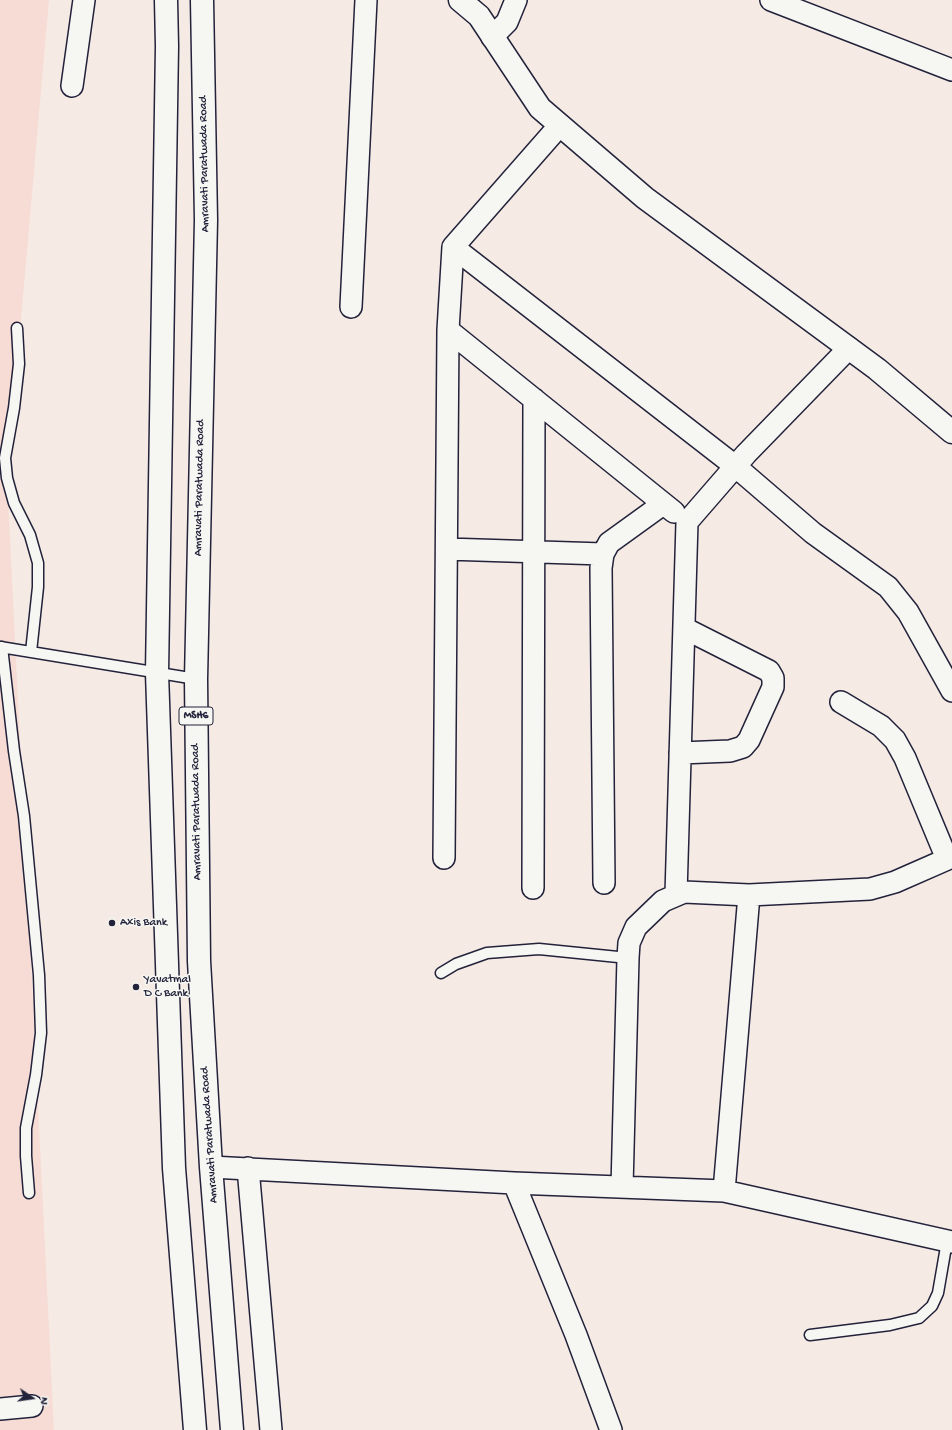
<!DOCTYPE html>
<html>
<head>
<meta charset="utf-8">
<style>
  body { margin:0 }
  #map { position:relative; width:952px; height:1430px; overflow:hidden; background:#f6eae4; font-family:"Gochi Hand",sans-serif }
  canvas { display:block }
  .north { position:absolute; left:12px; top:1378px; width:40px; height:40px; -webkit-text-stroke:3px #f6f6f2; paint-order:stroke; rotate:103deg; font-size:11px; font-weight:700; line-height:16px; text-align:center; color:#22223b }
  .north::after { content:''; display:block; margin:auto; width:14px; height:18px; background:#22223b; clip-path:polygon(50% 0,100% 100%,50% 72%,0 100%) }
</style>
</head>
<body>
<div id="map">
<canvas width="952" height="1430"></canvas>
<div class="north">N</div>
</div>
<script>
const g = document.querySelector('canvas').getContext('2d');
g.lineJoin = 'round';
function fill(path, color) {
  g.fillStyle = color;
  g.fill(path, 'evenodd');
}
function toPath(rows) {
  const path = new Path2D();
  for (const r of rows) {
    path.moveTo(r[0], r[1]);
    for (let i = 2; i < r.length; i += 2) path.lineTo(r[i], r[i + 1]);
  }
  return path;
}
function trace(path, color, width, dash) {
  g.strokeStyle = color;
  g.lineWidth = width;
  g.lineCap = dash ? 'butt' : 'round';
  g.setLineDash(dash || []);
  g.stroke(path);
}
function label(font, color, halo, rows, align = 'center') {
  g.font = font + ' "Gochi Hand",sans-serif';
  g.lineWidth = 3;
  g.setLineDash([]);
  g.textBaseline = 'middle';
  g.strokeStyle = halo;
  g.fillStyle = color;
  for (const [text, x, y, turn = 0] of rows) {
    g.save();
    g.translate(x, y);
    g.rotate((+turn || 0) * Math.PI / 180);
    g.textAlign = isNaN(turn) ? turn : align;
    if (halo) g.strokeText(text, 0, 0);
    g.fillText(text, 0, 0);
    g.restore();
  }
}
const built = toPath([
  [0,0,49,0,7,478,54,1430,0,1430]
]);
const lane = toPath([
  [17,328,19,364,14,408,5,458,7,478,14,503,30,535,38,563,38,587,31,652],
  [0,647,196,679],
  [2,647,14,751,24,816,39,975,41,1033,36,1075,26,1128,26,1156,29,1193],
  [441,973,456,964,487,953,539,949,628,958],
  [810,1335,890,1325,919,1318,932,1306,938,1293,947,1241]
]);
const street = toPath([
  [771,0,952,70],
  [492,37,507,22,516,0],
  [72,86,84,0],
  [453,247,735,466,813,533,888,587,908,612,952,691],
  [351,307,366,0],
  [448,330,674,512],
  [447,549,603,554],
  [841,702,881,726,895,740,905,758,947,859],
  [680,753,730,751,743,747,749,740,773,687,773,678,769,671,684,628],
  [444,858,448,330,453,247,560,125],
  [604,883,601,568,603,554,609,543,663,504],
  [533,888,534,399],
  [676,894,687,522,746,454,849,348],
  [211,1167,514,1183,724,1191,952,1242],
  [248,1168,271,1430],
  [514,1183,576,1335,611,1430],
  [622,1187,628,958,629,943,636,927,663,901,684,892,749,895,870,889,895,882,952,857],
  [724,1191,749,895],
  [0,1409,32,1406]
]);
const secondary = toPath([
  [460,0,479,16,540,108,645,198,877,369,952,432]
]);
const primary = toPath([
  [166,0,167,46,157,673,174,1168,195,1430],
  [202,0,206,220,196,679,199,961,211,1167,232,1430]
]);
const markers = [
  [112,923,4,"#22223b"],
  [136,987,4,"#22223b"]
];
const shields = [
  [196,716,34]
];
const shieldNames = [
  ["MSH6",196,716]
];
const streetNames = [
  ["Amravati Paratwada Road",205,164,-91],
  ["Amravati Paratwada Road",200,488,-89],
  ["Amravati Paratwada Road",197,812,-91],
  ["Amravati Paratwada Road",210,1135,-94]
];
const poiNames = [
  ["Axis Bank",120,923],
  ["Yavatmal",144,980],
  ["D C Bank",144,994]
];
fill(built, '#f6dcd4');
trace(lane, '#22223b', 13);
trace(street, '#22223b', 24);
trace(secondary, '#22223b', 25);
trace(primary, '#22223b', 25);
trace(lane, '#f6f6f2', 10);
trace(street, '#f6f6f2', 21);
trace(secondary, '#f6f6f2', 22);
trace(primary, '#f6f6f2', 22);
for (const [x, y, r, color] of markers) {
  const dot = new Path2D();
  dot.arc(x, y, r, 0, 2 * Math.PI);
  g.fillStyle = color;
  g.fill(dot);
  trace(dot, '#f6f6f2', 1.5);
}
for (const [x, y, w] of shields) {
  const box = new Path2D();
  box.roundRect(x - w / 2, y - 9, w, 18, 3);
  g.fillStyle = '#f6f6f2';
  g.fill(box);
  trace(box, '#22223b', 1);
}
label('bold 11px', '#22223b', null, shieldNames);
label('12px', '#22223b', '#f6f6f2', streetNames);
label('12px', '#22223b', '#f6f6f2', poiNames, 'left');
</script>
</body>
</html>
